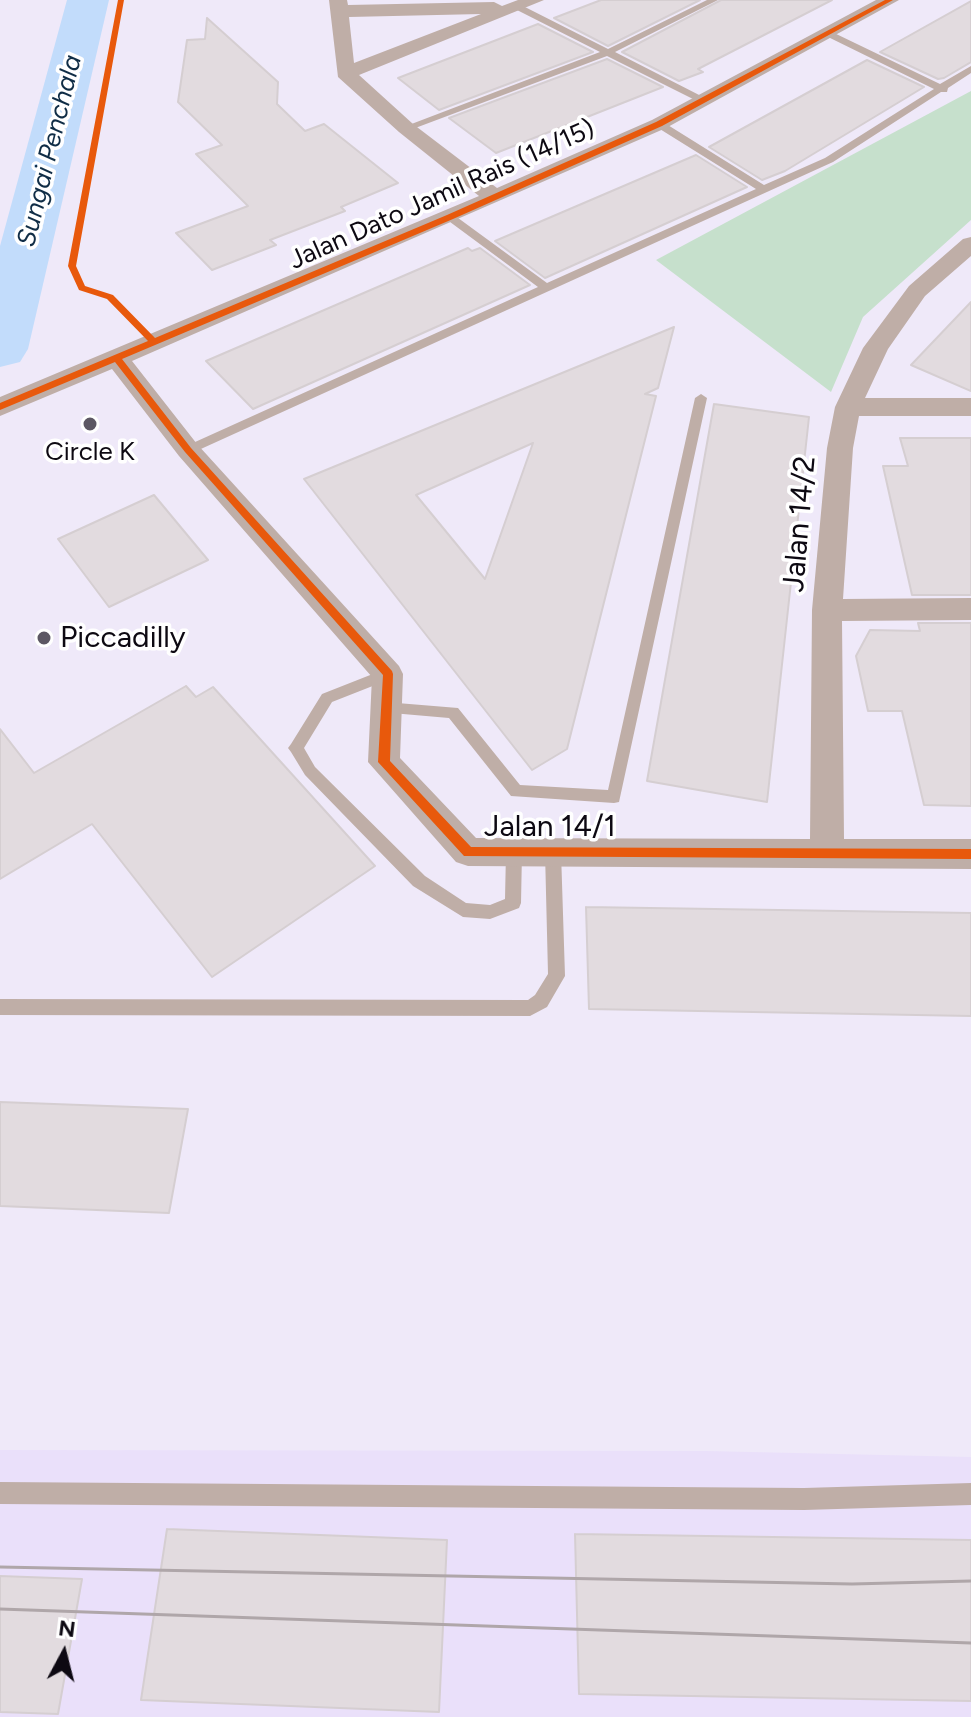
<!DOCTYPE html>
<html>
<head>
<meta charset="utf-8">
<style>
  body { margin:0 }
  #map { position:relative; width:971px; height:1717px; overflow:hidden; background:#efe9f9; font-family:Figtree,sans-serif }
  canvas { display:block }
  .north { position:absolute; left:24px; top:1613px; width:80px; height:80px; -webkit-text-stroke:6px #fff; paint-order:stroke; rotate:7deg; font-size:22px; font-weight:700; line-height:32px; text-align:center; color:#0d0912 }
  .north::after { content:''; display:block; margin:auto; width:28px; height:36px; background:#0d0912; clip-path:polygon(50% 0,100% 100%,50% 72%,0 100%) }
</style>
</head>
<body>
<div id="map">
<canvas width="971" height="1717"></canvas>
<div class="north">N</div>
</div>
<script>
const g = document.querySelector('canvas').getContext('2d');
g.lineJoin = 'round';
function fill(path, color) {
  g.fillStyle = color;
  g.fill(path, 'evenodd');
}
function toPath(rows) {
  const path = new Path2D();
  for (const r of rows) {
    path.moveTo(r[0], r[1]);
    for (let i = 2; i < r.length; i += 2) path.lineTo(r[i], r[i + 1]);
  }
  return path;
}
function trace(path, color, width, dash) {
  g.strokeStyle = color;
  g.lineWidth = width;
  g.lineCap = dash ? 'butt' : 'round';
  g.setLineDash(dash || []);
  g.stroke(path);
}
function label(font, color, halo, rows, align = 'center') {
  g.font = font + ' Figtree,sans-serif';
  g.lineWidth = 7;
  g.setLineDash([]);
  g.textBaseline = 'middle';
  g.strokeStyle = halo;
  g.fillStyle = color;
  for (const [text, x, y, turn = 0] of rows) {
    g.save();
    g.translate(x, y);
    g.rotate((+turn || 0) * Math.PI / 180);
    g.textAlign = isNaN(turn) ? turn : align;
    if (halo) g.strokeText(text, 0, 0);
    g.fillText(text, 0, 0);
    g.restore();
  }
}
const built = toPath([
  [0,1450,707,1451,971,1457,971,1717,0,1717]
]);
const green = toPath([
  [971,91,971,220,863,317,831,392,656,260]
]);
const river = toPath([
  [67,0,109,0,28,349,20,362,0,367,0,246,67,0]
]);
const building = toPath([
  [601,0,700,0,608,46,554,18,601,0],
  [721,0,832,0,698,69,703,72,679,81,622,52,721,0],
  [971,1,971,62,944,78,938,79,880,52,971,1],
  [207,18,278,82,277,104,305,131,324,124,398,183,341,207,345,211,270,240,276,245,212,270,176,233,248,206,196,154,222,145,178,102,187,40,205,39,207,18],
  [538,24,593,52,439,110,398,78,538,24],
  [607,59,663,87,496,153,449,118,607,59],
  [867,60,924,87,785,171,762,180,709,147,867,60],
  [696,155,747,187,545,278,495,241,696,155],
  [468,248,472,251,480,248,530,285,253,409,206,361,468,248],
  [971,302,971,391,911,365,971,302],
  [674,327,658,388,645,394,656,396,567,749,532,770,304,479,674,327],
  [533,443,485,579,416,495,533,443],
  [714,404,809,417,767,802,647,781,714,404],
  [900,438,971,438,971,595,912,595,883,466,908,466,900,438],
  [154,495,208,560,109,607,58,539,154,495],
  [918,623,971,623,971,806,924,805,902,711,868,711,856,656,870,630,920,631,918,623],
  [186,686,196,697,213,687,375,866,212,977,92,824,0,879,0,729,34,773,186,686],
  [586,907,971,913,971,1016,589,1009,586,907],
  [0,1102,188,1109,169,1213,0,1206,0,1102],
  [167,1529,447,1540,439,1712,141,1700,167,1529],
  [575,1534,971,1540,971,1701,579,1694,575,1534],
  [0,1576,82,1579,58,1714,0,1712,0,1576]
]);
const service = toPath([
  [707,0,718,0,615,52,705,98,705,102,699,102,607,56,410,130,401,128,600,52,515,9,515,5,521,5,608,49,707,0],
  [824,31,830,31,940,84,971,66,971,73,948,88,947,92,941,92,833,162,192,453,184,453,184,447,538,287,446,219,446,215,454,215,547,283,756,189,655,126,655,122,663,122,764,185,825,158,934,89,824,35,824,31],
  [701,394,707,398,619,802,614,803,511,796,449,718,380,712,378,708,380,704,385,702,458,708,520,785,608,790,695,398,701,394],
  [388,668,395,674,393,678,332,702,304,748,315,767,425,876,466,903,490,905,505,899,506,852,508,847,514,845,520,847,522,852,521,903,519,908,490,919,463,917,413,886,305,775,291,752,288,748,291,744,322,694,388,668],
  [553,845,559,847,561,852,565,976,547,1007,530,1016,0,1015,0,999,528,1000,535,995,548,974,545,852,547,847,553,845],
  [0,1482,804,1488,971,1483,971,1505,804,1510,0,1504,0,1482]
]);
const minor = toPath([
  [329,0,347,0,348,5,494,2,502,6,518,0,544,0,359,75,413,124,497,188,652,120,876,0,899,0,666,128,132,361,197,444,399,666,403,674,400,758,476,838,810,839,812,610,827,448,835,407,863,348,909,286,963,239,971,237,971,256,925,296,888,349,865,398,971,398,971,416,859,416,853,448,843,599,971,598,971,620,842,621,844,839,971,839,971,869,468,866,456,862,368,762,372,677,179,456,112,369,0,416,0,397,479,196,399,132,338,77,329,0],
  [481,14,354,63,349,17,481,14]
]);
const tram = toPath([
  [0,1567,852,1584,971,1581],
  [0,1609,971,1643]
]);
const cycleway = toPath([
  [118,0,124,0,76,266,85,286,113,295,155,338,447,215,656,122,885,0,893,0,662,126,453,219,122,359,191,448,392,671,393,674,390,761,471,847,971,849,971,859,464,856,378,762,383,675,185,452,115,362,0,410,0,403,148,341,107,299,79,290,68,266,118,0]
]);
const markers = [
  [90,424,8,"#5c5763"],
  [44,638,8,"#5c5763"]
];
const farWaternames = [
  ["Sungai Penchala",50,151,-76]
];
const farStreetnames = [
  ["Jalan Dato Jamil Rais (14/15)",442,195,-24]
];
const farPoinames = [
  ["Circle K",90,452]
];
const streetNames = [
  ["Jalan 14/2",800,524,-85],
  ["Jalan 14/1",550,827]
];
const poiNames = [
  ["Piccadilly",60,638]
];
fill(built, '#eae0fa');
fill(green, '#c6e0cc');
fill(river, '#c2dcfb');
fill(building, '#e2dbdf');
trace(building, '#d5ced1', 2);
fill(service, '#bfaea7');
fill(minor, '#bfaea7');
trace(tram, '#afa6a9', 3);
fill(cycleway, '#e8590c');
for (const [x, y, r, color] of markers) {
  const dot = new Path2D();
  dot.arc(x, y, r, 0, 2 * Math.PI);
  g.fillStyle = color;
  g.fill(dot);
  trace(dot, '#fff', 3);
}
label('italic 26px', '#102d46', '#fff', farWaternames);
label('26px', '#0d0912', '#fff', farStreetnames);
label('26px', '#0d0912', '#fff', farPoinames);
label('30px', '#0d0912', '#fff', streetNames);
label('30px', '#0d0912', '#fff', poiNames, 'left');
</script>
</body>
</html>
